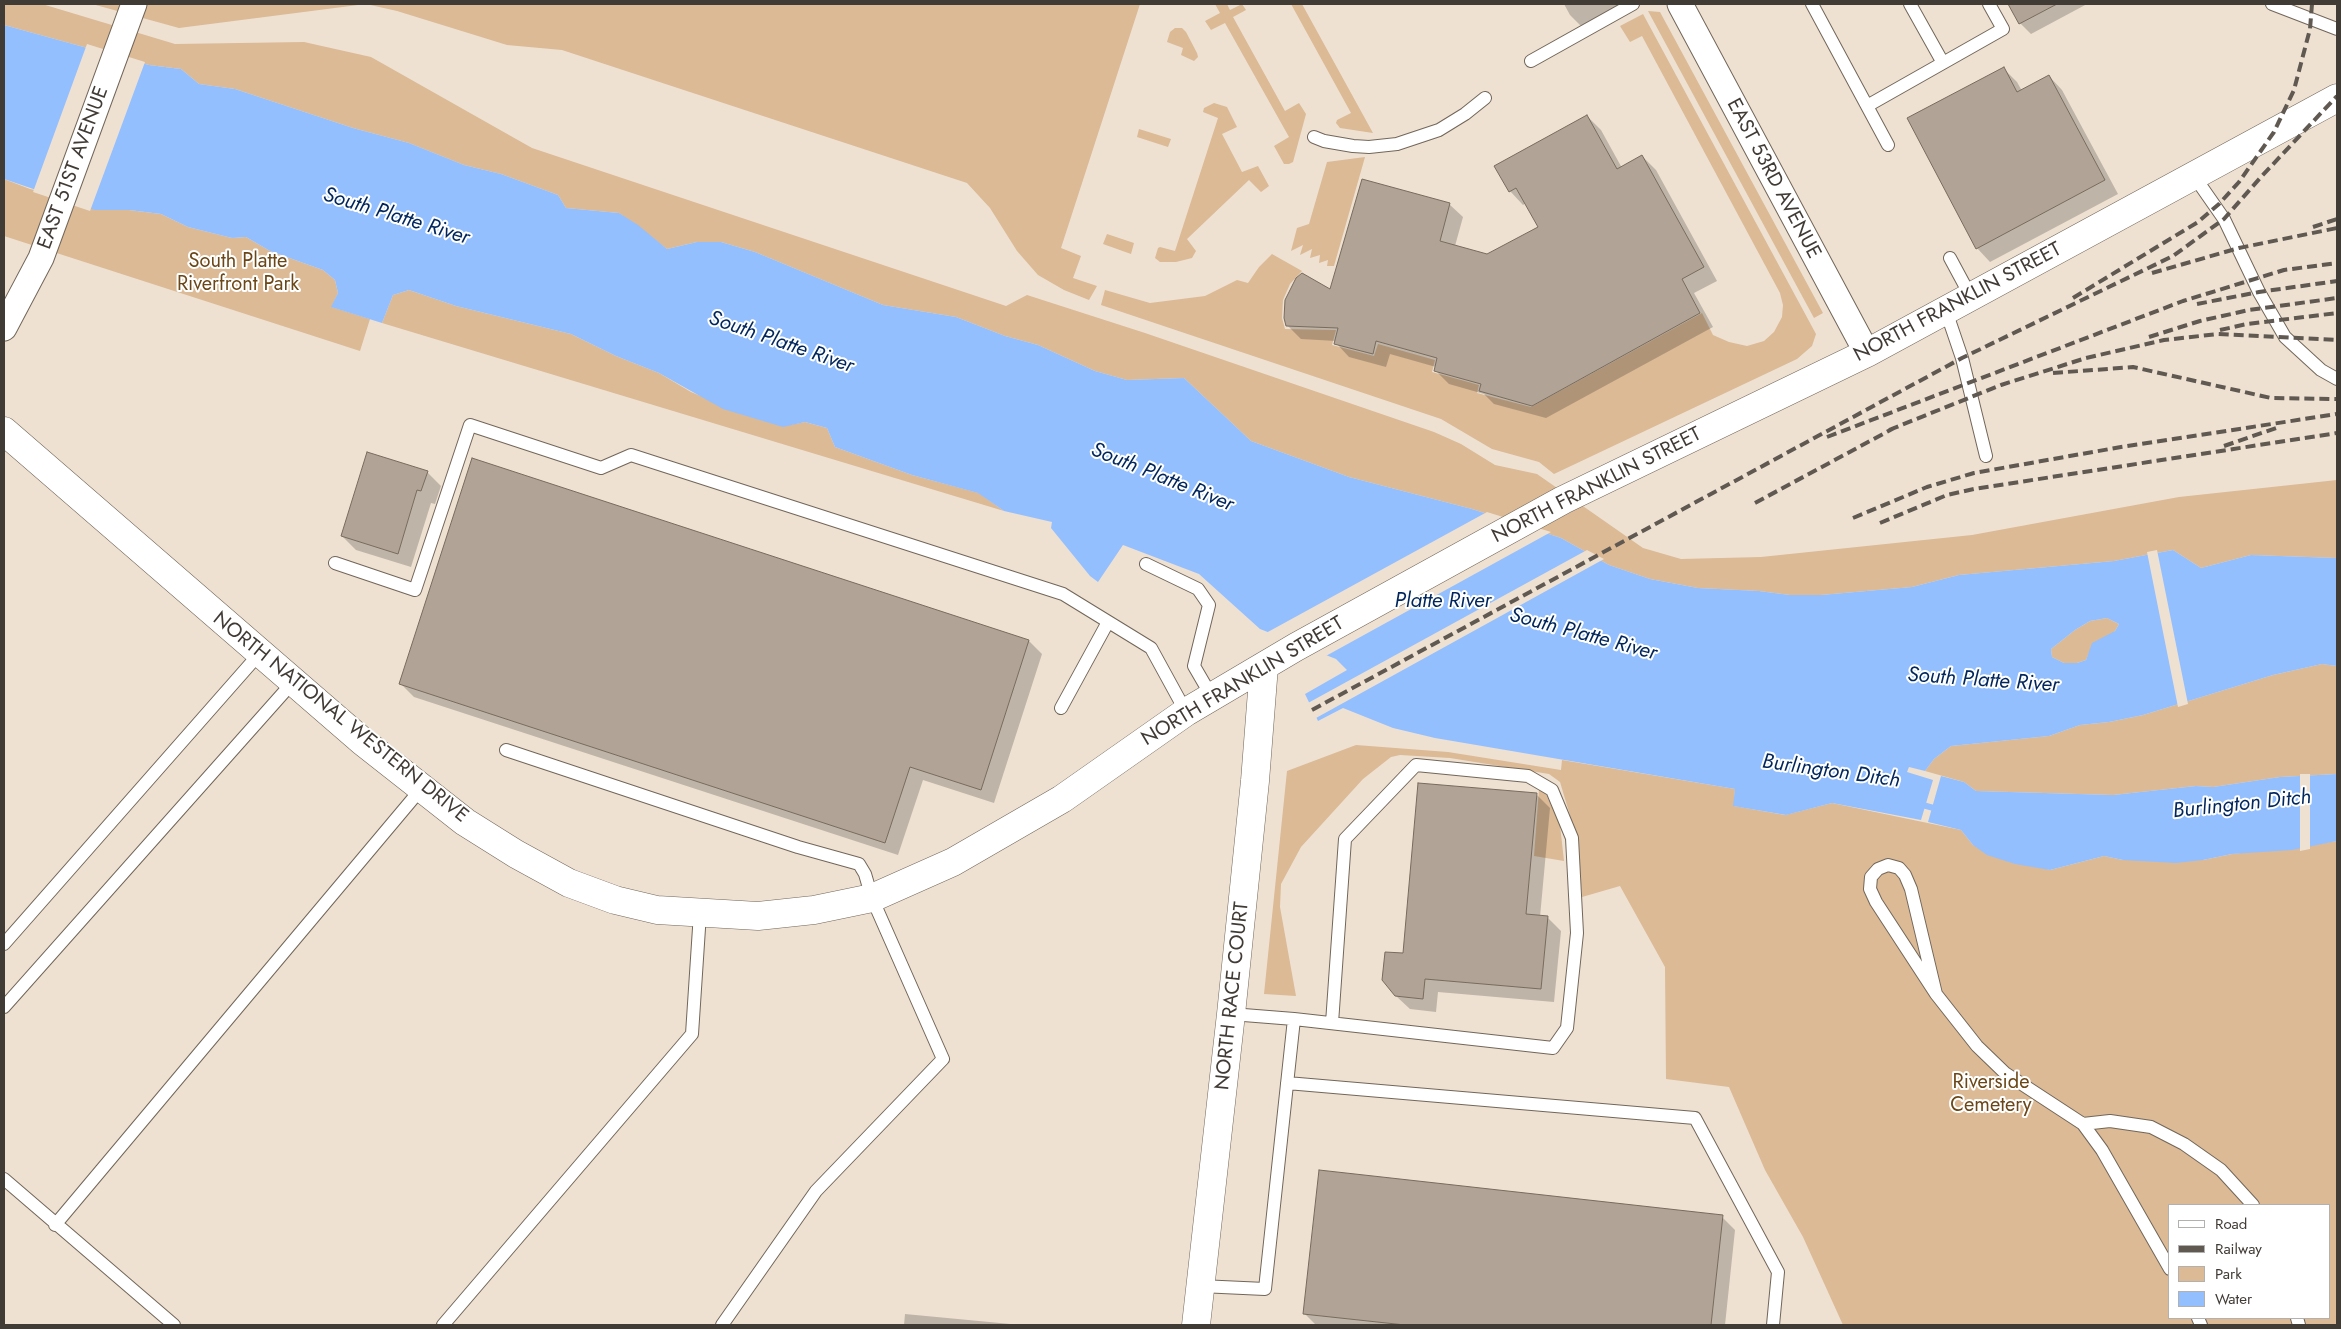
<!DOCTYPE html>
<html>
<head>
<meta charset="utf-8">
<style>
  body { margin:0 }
  #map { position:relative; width:2341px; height:1329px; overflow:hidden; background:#eee1d2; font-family:Jost,sans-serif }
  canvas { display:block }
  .frame { position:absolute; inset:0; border:5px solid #413b36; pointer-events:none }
  .legend { position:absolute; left:2168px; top:1204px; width:162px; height:115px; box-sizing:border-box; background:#fff; border:1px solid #b3b1af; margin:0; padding:6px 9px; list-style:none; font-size:15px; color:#413b36 }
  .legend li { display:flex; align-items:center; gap:10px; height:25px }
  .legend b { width:25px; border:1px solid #b3b1af }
</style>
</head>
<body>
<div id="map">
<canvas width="2341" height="1329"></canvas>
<div class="frame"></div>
<ul class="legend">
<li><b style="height:6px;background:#fff"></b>Road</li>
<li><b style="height:6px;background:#605952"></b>Railway</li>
<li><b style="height:14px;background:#dbba95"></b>Park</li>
<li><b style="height:14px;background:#93bfff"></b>Water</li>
</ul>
</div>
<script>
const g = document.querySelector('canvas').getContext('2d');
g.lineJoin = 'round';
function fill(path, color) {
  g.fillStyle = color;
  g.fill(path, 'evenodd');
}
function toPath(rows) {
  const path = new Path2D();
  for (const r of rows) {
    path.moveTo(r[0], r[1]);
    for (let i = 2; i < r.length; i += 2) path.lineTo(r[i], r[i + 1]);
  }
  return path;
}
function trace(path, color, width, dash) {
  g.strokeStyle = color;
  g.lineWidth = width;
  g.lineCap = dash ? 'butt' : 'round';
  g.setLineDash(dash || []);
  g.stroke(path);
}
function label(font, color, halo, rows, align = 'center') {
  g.font = font + ' Jost,sans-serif';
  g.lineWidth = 4;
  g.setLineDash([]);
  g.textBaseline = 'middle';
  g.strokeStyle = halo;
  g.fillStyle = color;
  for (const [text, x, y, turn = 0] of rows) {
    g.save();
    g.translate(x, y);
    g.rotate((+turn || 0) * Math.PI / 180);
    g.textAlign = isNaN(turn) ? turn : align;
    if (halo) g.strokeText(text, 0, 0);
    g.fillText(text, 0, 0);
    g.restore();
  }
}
const green = toPath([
  [4,4,42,4,175,44,304,42,371,57,532,148,1006,306,1027,295,1145,333,1434,432,1461,444,1495,465,1537,474,1643,548,1681,559,1761,557,1972,535,2179,497,2337,480,2337,558,2251,555,2201,568,2173,550,2114,561,1959,575,1912,587,1821,595,1790,595,1759,591,1698,588,1650,579,1609,565,1561,538,1472,509,1349,477,1251,441,1184,378,1127,380,1095,371,1038,345,1005,336,956,317,883,305,755,252,721,242,697,242,667,249,619,213,566,208,558,195,501,174,464,165,409,143,353,128,235,89,199,84,181,69,149,65,4,25],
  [92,4,1140,4,1061,248,1081,256,1073,278,1097,286,1089,300,1064,290,1038,275,1017,251,990,208,967,183,562,50,507,45,397,11,366,4,179,28],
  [1215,4,1227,4,1230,10,1242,4,1246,10,1233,17,1285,111,1299,103,1306,114,1293,162,1289,164,1284,164,1274,146,1289,137,1225,23,1211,30,1205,21,1220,13],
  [1291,4,1302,4,1373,133,1340,128,1336,123,1337,120,1351,113],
  [1648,11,1660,12,1823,313,1814,318],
  [1643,14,1816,334,1812,346,1797,359,1554,474,1539,462,1492,449,1441,419,1101,305,1105,290,1150,303,1205,296,1237,280,1248,283,1259,267,1272,254,1302,271,1290,284,1283,300,1282,318,1285,329,1336,330,1332,345,1374,356,1378,344,1435,360,1432,372,1479,385,1477,393,1531,407,1702,313,1713,335,1729,342,1747,346,1764,341,1774,332,1782,317,1783,305,1780,293,1642,36,1630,42,1620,26],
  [1175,28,1182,28,1186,32,1197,53,1198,57,1194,61,1181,55,1183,48,1167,42,1170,32],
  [1214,103,1227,107,1237,127,1222,134,1242,172,1258,166,1269,186,1261,192,1249,180,1187,239,1196,251,1192,258,1176,262,1160,262,1155,258,1158,248,1160,247,1175,251,1218,118,1203,112,1204,108],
  [1139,129,1171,139,1168,147,1137,137],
  [1365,157,1334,266,1327,266,1328,260,1319,263,1320,255,1310,258,1312,249,1300,255,1303,245,1291,251,1297,228,1309,224,1327,162],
  [4,179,30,189,129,210,161,214,188,227,232,238,246,237,270,251,323,270,335,280,338,293,332,307,370,319,360,351,4,236],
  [1107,234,1134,243,1131,254,1103,244],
  [409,290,456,306,571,334,616,356,659,373,691,392,758,419,783,426,805,422,827,428,835,447,912,475,979,493,1004,511,382,323,393,295],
  [2107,618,2119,624,2115,631,2089,653,2086,660,2077,663,2064,663,2052,657,2051,649,2075,630,2090,621],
  [2322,664,2337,666,2337,774,2280,777,2213,787,2196,786,2113,795,1976,791,1964,782,1925,771,1934,759,1951,746,2049,736,2080,725,2109,722,2143,715,2273,675],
  [1356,745,1448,752,1561,770,1562,760,1735,789,1734,806,1785,815,1832,803,1961,830,1973,845,2050,870,2104,856,2123,860,2203,860,2232,854,2337,841,2337,1325,1843,1325,1803,1237,1765,1170,1729,1087,1666,1079,1665,967,1620,886,1582,897,1577,839,1560,782,1549,774,1450,758,1400,755,1391,757,1363,779,1301,847,1281,884,1280,907,1296,996,1264,994,1287,771],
  [2170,1205,2330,1205,2330,1318,2170,1318],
  [1539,789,1545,792,1560,825,1564,861,1534,856]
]);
const water = toPath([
  [4,25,149,65,181,69,199,84,235,89,353,128,409,143,464,165,501,174,558,195,566,208,619,213,638,225,667,249,697,242,721,242,755,252,883,305,956,317,1005,336,1038,345,1095,371,1127,380,1184,378,1251,441,1349,477,1472,509,1561,538,1609,565,1650,579,1698,588,1759,591,1790,595,1821,595,1912,587,1959,575,2114,561,2173,550,2201,568,2251,555,2337,558,2337,666,2322,664,2273,675,2143,715,2109,722,2080,725,2049,736,1951,746,1934,759,1925,771,1909,767,1907,772,1933,780,1921,820,1832,803,1786,815,1733,806,1735,789,1435,738,1393,728,1343,708,1318,721,1305,694,1347,670,1336,659,1260,629,1199,574,1123,545,1098,582,1090,576,1051,528,1052,522,1004,511,978,493,912,475,835,447,827,428,805,422,783,427,723,409,659,373,616,356,571,334,456,306,409,290,393,295,382,323,331,307,338,293,335,280,323,270,270,251,246,237,232,238,188,227,161,214,129,210,95,210,4,179],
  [2107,618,2119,624,2115,631,2092,643,2086,660,2077,663,2064,663,2052,657,2051,649,2075,630,2090,621],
  [2337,774,2337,841,2292,850,2232,854,2203,860,2176,863,2123,860,2104,856,2050,870,2015,864,1987,855,1973,845,1961,830,1928,822,1941,776,1964,782,1976,791,2113,795,2196,786,2213,787,2280,777]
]);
const pier = toPath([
  [87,44,145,62,90,211,33,192],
  [1487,512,1551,532,1324,657,1266,633],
  [1587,550,1604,559,1316,718,1308,703],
  [2157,550,2188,704,2178,707,2147,552],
  [2300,774,2310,774,2310,849,2300,851]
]);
const shadow = toPath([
  [1564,4,1623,4,1584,29,1570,15],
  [2009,4,2087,4,2031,34,2020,23],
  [2004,69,2017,82,2022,91,2049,76,2062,90,2118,194,1990,262,1977,248],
  [1587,116,1601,130,1622,168,1642,156,1656,170,1717,281,1694,293,1713,327,1546,418,1494,404,1484,394,1449,384,1435,370,1436,367,1390,354,1386,367,1349,357,1336,343,1336,341,1301,339,1287,325,1330,291,1449,204,1463,217,1455,246,1488,256,1540,227,1526,203,1523,205,1510,191],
  [427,472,441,486,435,504,431,503,411,567,356,550,342,536],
  [1029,641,1042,654,994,803,923,780,898,855,414,697,401,684],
  [1537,795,1550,808,1540,917,1547,917,1561,931,1554,1002,1438,992,1436,1012,1410,1009,1396,996,1404,954],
  [1722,1217,1735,1230,1725,1325,1316,1325,1304,1313],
  [905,1314,1021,1325,904,1325]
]);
const stream = toPath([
  [1919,804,1941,810]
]);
const building = toPath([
  [2008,4,2057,4,2019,24,2008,4],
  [2004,67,2017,92,2049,75,2105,180,1976,249,1907,118,2004,67],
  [1587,115,1617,169,1642,155,1704,267,1682,279,1700,313,1532,406,1479,391,1481,384,1434,371,1437,358,1376,341,1373,354,1334,344,1338,328,1286,326,1284,318,1285,300,1296,278,1302,273,1330,289,1362,179,1450,203,1440,241,1487,254,1538,227,1516,188,1509,192,1494,166,1587,115],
  [367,452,428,471,421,491,417,490,398,554,341,536,367,452],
  [472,458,1029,640,981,790,910,767,885,843,399,684,472,458],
  [1418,783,1537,793,1526,914,1548,916,1541,989,1425,979,1423,999,1395,996,1382,980,1385,952,1403,953,1418,783],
  [1319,1170,1723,1215,1711,1325,1405,1325,1303,1314,1319,1170]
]);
const lane = toPath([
  [1812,4,1888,145],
  [1910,4,1943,63],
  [2272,4,2337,29],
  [1531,61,1633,4],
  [1867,106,2003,29,1989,4],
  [1314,137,1324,141,1353,146,1369,147,1397,144,1439,130,1465,114,1485,98],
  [2194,176,2224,219,2259,292,2285,337,2321,370,2337,379],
  [1950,258,1971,297],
  [1946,311,1962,358,1986,456],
  [335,563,415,590,470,425,601,468,631,455,1063,594,1151,648,1186,712],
  [1146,564,1198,589,1209,605,1194,666,1212,697],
  [1061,708,1108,622],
  [506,750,798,847,859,864,865,874,872,898,943,1059,816,1191,722,1325],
  [4,944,260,653],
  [1936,994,1876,902,1870,889,1871,877,1878,869,1888,865,1899,868,1905,875,1911,889,1936,994,1977,1046,2005,1073,2083,1124,2102,1150,2170,1269],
  [4,1007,293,682],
  [1294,1019,1553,1048,1567,1028,1577,933,1572,838,1552,790,1528,776,1416,765,1345,839,1332,1023],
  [1287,1083,1695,1118,1778,1272,1773,1325],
  [2083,1124,2110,1121,2151,1127,2184,1144,2221,1170,2253,1205],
  [4,1179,174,1325],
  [55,1225,421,789],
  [1200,1286,1265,1289,1294,1019,1231,1014],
  [2198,1318,2201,1325],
  [2297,1318,2299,1325],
  [443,1325,692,1034,700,913]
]);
const street = toPath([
  [1680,4,1867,353],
  [4,328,41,258,134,4]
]);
const secondary = toPath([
  [4,431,362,741,465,822,516,854,569,883,615,900,657,910,758,916,814,910,872,898,953,862,1062,799,1186,712,1296,647,1563,500,1867,353,2337,98],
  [1196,1325,1231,1014,1255,781,1264,666]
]);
const rail = toPath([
  [2313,227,2337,219],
  [2152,273,2239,248,2337,228],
  [2073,298,2198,222,2219,204,2239,182,2274,132,2294,90,2310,29,2312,4],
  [2197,304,2259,292,2337,281],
  [2220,330,2247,324,2337,313],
  [2149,337,2200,321,2249,310,2337,298],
  [2053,373,2133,367,2271,398,2337,399],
  [1889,430,2001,385,2086,358,2164,340,2218,334,2337,340],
  [1827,437,2183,301,2284,270,2337,263],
  [2224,446,2279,427],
  [1755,503,1894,428],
  [1853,518,1927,487,1974,473,2121,447,2337,414],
  [1880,523,1947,495,1974,489,2337,433],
  [1312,710,1962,358,2173,256,2224,219,2261,177,2337,96]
]);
const streetNames = [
  ["EAST 51ST AVENUE",74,168,-70],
  ["EAST 53RD AVENUE",1773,179,62],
  ["NORTH FRANKLIN STREET",1958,303,-28],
  ["NORTH FRANKLIN STREET",1597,486,-27],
  ["NORTH FRANKLIN STREET",1243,682,-31],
  ["NORTH NATIONAL WESTERN DRIVE",340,718,39],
  ["NORTH RACE COURT",1233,996,-84]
];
const parkNames = [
  ["South Platte",238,262],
  ["Riverfront Park",238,285],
  ["Riverside",1991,1083],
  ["Cemetery",1991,1106]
];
const waterNames = [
  ["South Platte River",396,217,17],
  ["South Platte River",781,343,19],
  ["South Platte River",1162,478,22],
  ["Platte River",1443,602],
  ["South Platte River",1583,635,15],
  ["South Platte River",1983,681,4],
  ["Burlington Ditch",1831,772,8],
  ["Burlington Ditch",2242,805,-6]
];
fill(green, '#dbba95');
fill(water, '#93bfff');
fill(pier, '#eee1d2');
fill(shadow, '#0003');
trace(stream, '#93bfff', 6);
fill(building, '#b1a496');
trace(building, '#776b5e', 1);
trace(lane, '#726659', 14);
trace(street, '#726659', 27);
trace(secondary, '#726659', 29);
trace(lane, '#fff', 12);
trace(street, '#fff', 25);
trace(secondary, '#fff', 28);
trace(rail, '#605952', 4, [10, 5]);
label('20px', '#413b36', '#fff', streetNames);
label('20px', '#6b4616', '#fff', parkNames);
label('italic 21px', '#00265c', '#fff', waterNames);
</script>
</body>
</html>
